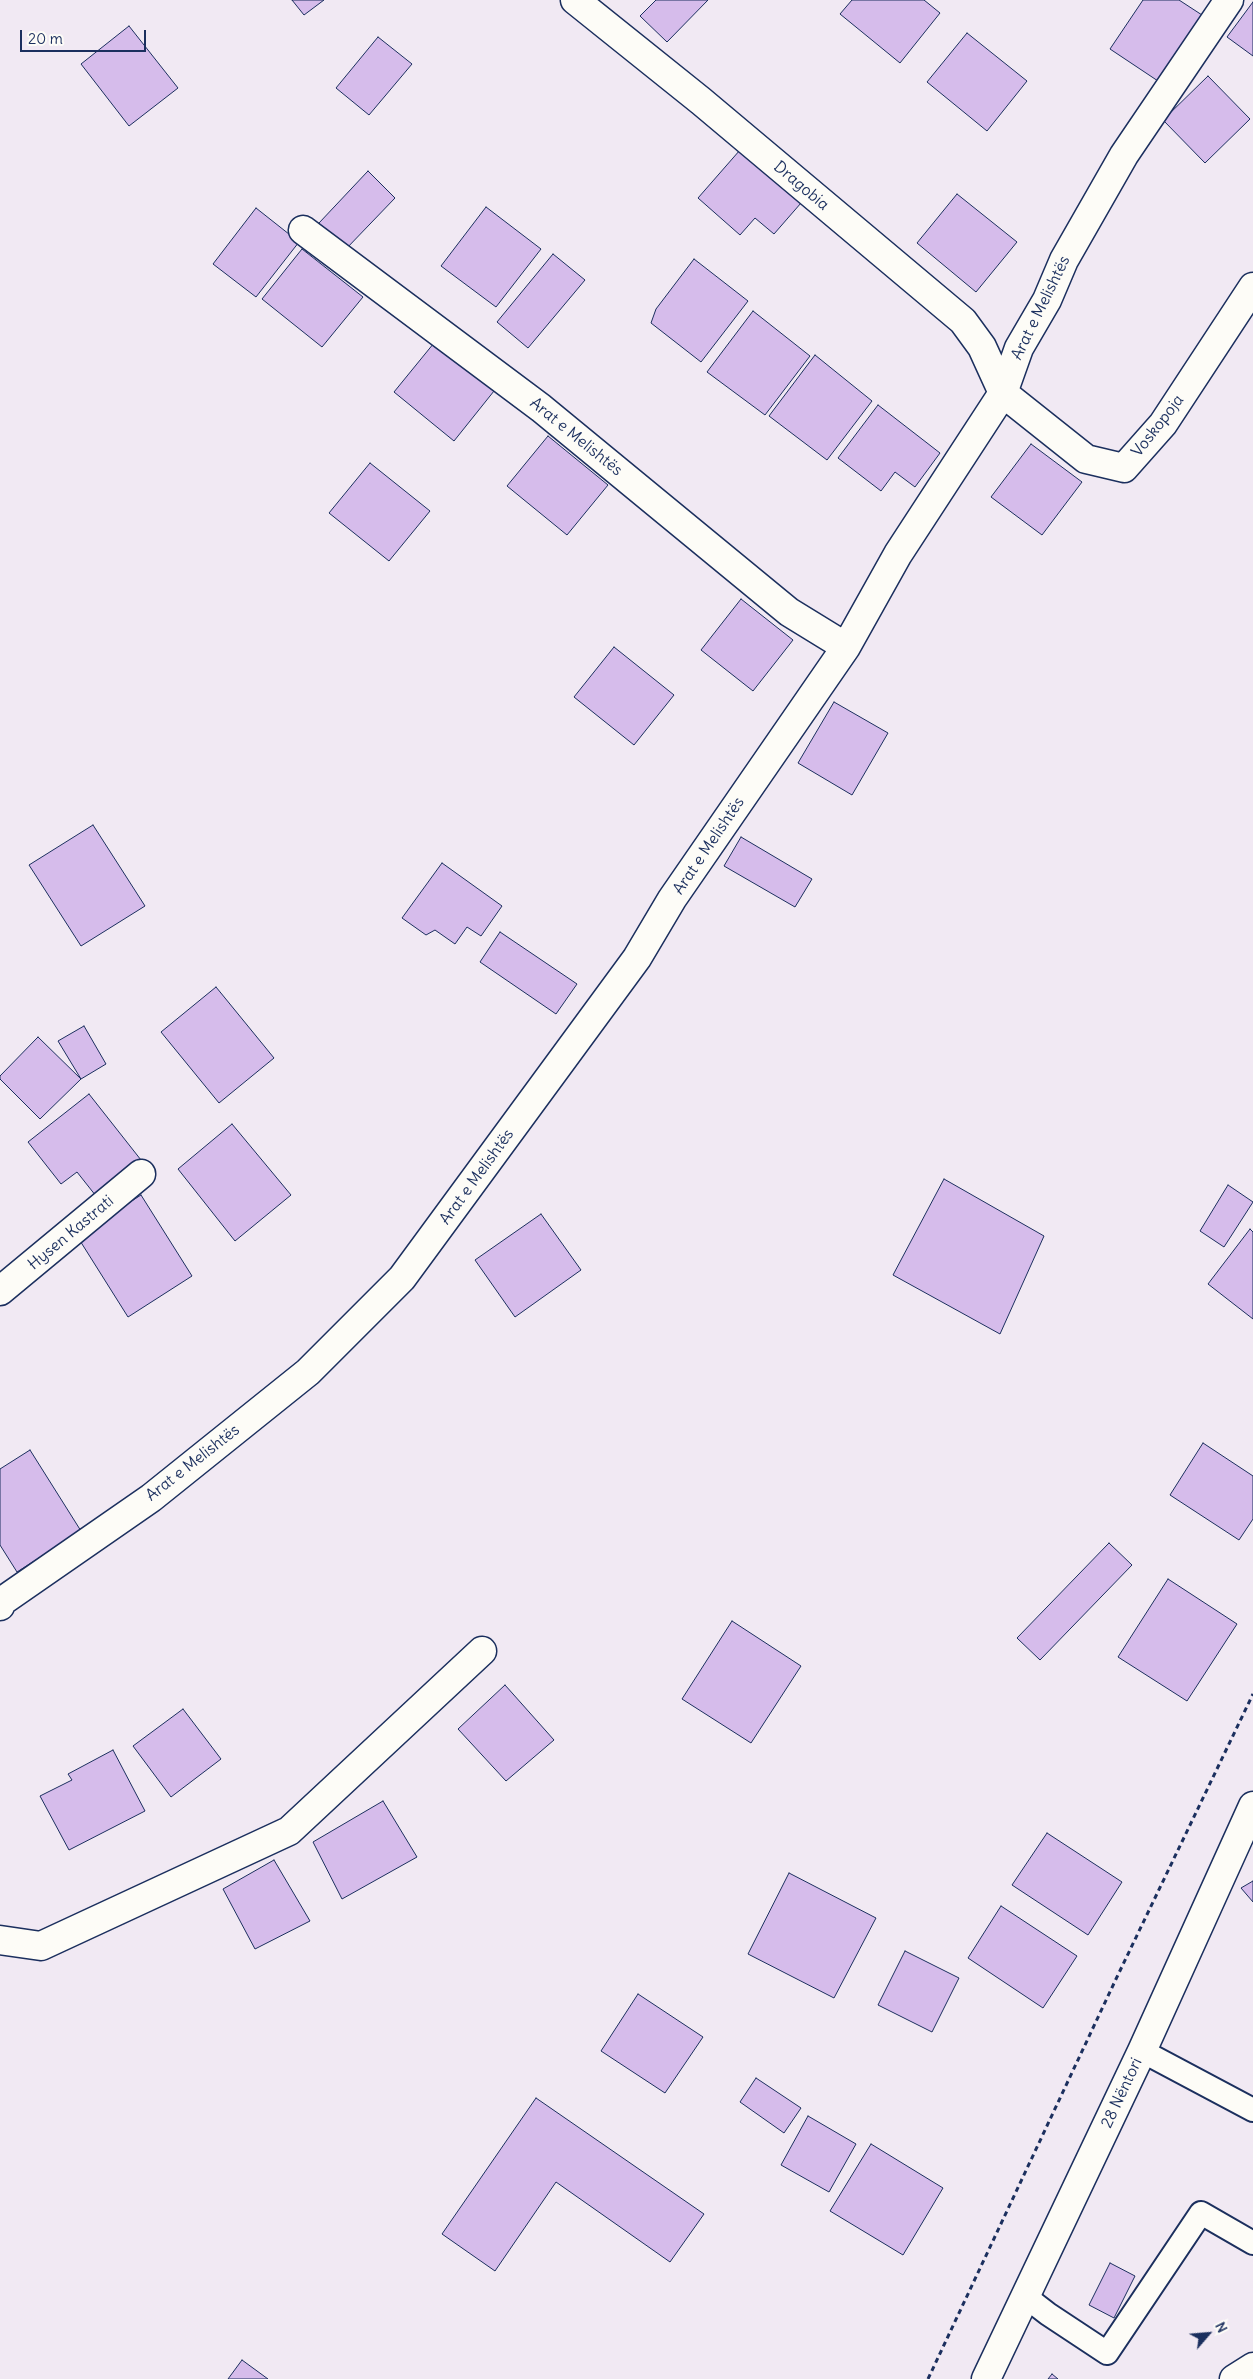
<!DOCTYPE html>
<html>
<head>
<meta charset="utf-8">
<style>
  body { margin:0 }
  #map { position:relative; width:1253px; height:2379px; overflow:hidden; background:#f1e9f3; font-family:Delius,sans-serif }
  canvas { display:block }
  .north { position:absolute; left:1183px; top:2309px; width:50px; height:50px; -webkit-text-stroke:4px #fdfcf7; paint-order:stroke; rotate:63deg; font-size:14px; font-weight:700; line-height:20px; text-align:center; color:#1b2f5e }
  .north::after { content:''; display:block; margin:auto; width:18px; height:22px; background:#1b2f5e; clip-path:polygon(50% 0,100% 100%,50% 72%,0 100%) }
  .scale { position:absolute; left:20px; top:30px; width:126px; height:22px; box-sizing:border-box; border:2px solid #1b2f5e; border-top:0; padding-left:6px; font-size:15px; line-height:18px; white-space:nowrap; color:#1b2f5e; -webkit-text-stroke:4px #fdfcf7; paint-order:stroke }
</style>
</head>
<body>
<div id="map">
<canvas width="1253" height="2379"></canvas>
<div class="north">N</div>
<div class="scale">20 m</div>
</div>
<script>
const g = document.querySelector('canvas').getContext('2d');
g.lineJoin = 'round';
function fill(path, color) {
  g.fillStyle = color;
  g.fill(path, 'evenodd');
}
function toPath(rows) {
  const path = new Path2D();
  for (const r of rows) {
    path.moveTo(r[0], r[1]);
    for (let i = 2; i < r.length; i += 2) path.lineTo(r[i], r[i + 1]);
  }
  return path;
}
function trace(path, color, width, dash) {
  g.strokeStyle = color;
  g.lineWidth = width;
  g.lineCap = dash ? 'butt' : 'round';
  g.setLineDash(dash || []);
  g.stroke(path);
}
function label(font, color, halo, rows, align = 'center') {
  g.font = font + ' Delius,sans-serif';
  g.lineWidth = 4;
  g.setLineDash([]);
  g.textBaseline = 'middle';
  g.strokeStyle = halo;
  g.fillStyle = color;
  for (const [text, x, y, turn = 0] of rows) {
    g.save();
    g.translate(x, y);
    g.rotate((+turn || 0) * Math.PI / 180);
    g.textAlign = isNaN(turn) ? turn : align;
    if (halo) g.strokeText(text, 0, 0);
    g.fillText(text, 0, 0);
    g.restore();
  }
}
const building = toPath([
  [292,0,324,0,304,15,292,0],
  [656,0,708,0,667,42,640,16,656,0],
  [852,0,924,0,940,13,900,63,840,14,852,0],
  [1143,0,1179,0,1202,15,1158,81,1110,49,1143,0],
  [1253,2,1253,56,1227,37,1253,2],
  [129,26,178,88,129,126,81,64,129,26],
  [967,33,1027,81,987,131,927,82,967,33],
  [378,37,412,64,369,115,336,88,378,37],
  [1208,76,1250,119,1205,163,1163,120,1208,76],
  [740,150,801,203,774,234,755,218,740,235,698,198,740,150],
  [368,171,395,198,345,250,319,223,368,171],
  [957,194,1017,242,976,292,917,243,957,194],
  [486,207,541,249,496,307,441,266,486,207],
  [256,208,299,242,256,297,213,264,256,208],
  [302,249,363,297,322,347,262,299,302,249],
  [553,254,585,280,528,348,497,322,553,254],
  [694,259,748,301,701,362,651,323,656,309,694,259],
  [753,311,810,356,765,415,707,372,753,311],
  [434,343,494,391,454,441,394,392,434,343],
  [815,355,872,401,827,460,769,416,815,355],
  [878,405,940,453,915,487,895,472,881,491,838,458,878,405],
  [548,436,608,485,567,535,507,486,548,436],
  [1031,444,1082,482,1042,535,991,497,1031,444],
  [370,463,430,511,389,561,329,513,370,463],
  [741,599,793,640,753,691,701,650,741,599],
  [614,647,674,695,634,745,574,697,614,647],
  [834,702,888,733,852,795,798,763,834,702],
  [93,825,145,906,81,946,29,865,93,825],
  [741,837,812,879,795,907,724,866,741,837],
  [442,863,502,906,481,936,467,927,455,944,435,930,426,935,402,918,442,863],
  [500,932,577,984,556,1014,480,962,500,932],
  [216,987,274,1058,219,1103,161,1032,216,987],
  [84,1026,106,1064,81,1079,58,1041,84,1026],
  [38,1037,81,1079,40,1119,0,1079,0,1076,38,1037],
  [89,1094,141,1160,96,1196,77,1172,61,1184,28,1142,89,1094],
  [232,1124,291,1195,235,1241,178,1169,232,1124],
  [944,1179,1044,1236,1000,1334,893,1275,944,1179],
  [1228,1185,1253,1202,1224,1247,1200,1231,1228,1185],
  [141,1195,192,1276,128,1317,77,1236,141,1195],
  [541,1214,581,1270,515,1317,475,1260,541,1214],
  [1250,1229,1253,1232,1253,1319,1208,1284,1250,1229],
  [1203,1443,1253,1476,1253,1519,1239,1540,1170,1495,1203,1443],
  [30,1450,81,1531,17,1572,0,1545,0,1469,30,1450],
  [1109,1543,1132,1565,1040,1660,1017,1638,1109,1543],
  [1168,1579,1237,1624,1187,1701,1118,1657,1168,1579],
  [732,1621,801,1666,751,1743,682,1699,732,1621],
  [505,1685,554,1740,506,1781,458,1729,505,1685],
  [183,1709,221,1759,171,1797,133,1746,183,1709],
  [113,1750,145,1811,69,1850,40,1796,72,1780,68,1774,113,1750],
  [383,1801,417,1857,342,1899,313,1842,383,1801],
  [1047,1833,1122,1882,1088,1935,1012,1885,1047,1833],
  [274,1860,310,1921,255,1949,223,1889,274,1860],
  [789,1873,876,1918,834,1998,748,1954,789,1873],
  [1253,1881,1253,1902,1241,1888,1253,1881],
  [1001,1906,1077,1956,1043,2008,968,1958,1001,1906],
  [905,1951,959,1978,932,2032,878,2005,905,1951],
  [638,1994,703,2037,665,2093,601,2051,638,1994],
  [756,2078,801,2108,784,2133,740,2102,756,2078],
  [536,2098,704,2214,670,2262,556,2182,495,2271,442,2234,536,2098],
  [808,2116,856,2144,829,2192,781,2165,808,2116],
  [871,2144,943,2188,903,2255,830,2211,871,2144],
  [1110,2263,1135,2276,1114,2318,1089,2305,1110,2263],
  [242,2360,268,2379,228,2379,242,2360],
  [1052,2374,1058,2379,1048,2379,1052,2374]
]);
const path = toPath([
  [928,2379,1116,1979,1253,1694]
]);
const lane = toPath([
  [1142,2051,1253,2110],
  [1026,2297,1048,2314,1107,2353,1201,2213,1253,2243]
]);
const street = toPath([
  [575,0,701,101,963,321,982,347,1003,393,1086,459,1124,468,1163,424,1253,287],
  [303,230,541,408,789,612,846,647],
  [0,1291,141,1174],
  [0,1606,1,1602,151,1498,308,1372,402,1278,637,958,672,899,846,647,898,554,1003,393,1019,348,1047,300,1064,260,1124,155,1229,0],
  [0,1940,41,1946,289,1831,482,1651],
  [1234,2379,1253,2367]
]);
const secondary = toPath([
  [986,2379,1142,2051,1253,1806]
]);
const streetNames = [
  ["Dragobia",801,186,40],
  ["Arat e Melishtës",1041,308,-64],
  ["Voskopoja",1158,426,-52],
  ["Arat e Melishtës",576,437,39],
  ["Arat e Melishtës",709,846,-56],
  ["Arat e Melishtës",477,1177,-54],
  ["Hysen Kastrati",71,1233,-40],
  ["Arat e Melishtës",193,1463,-38],
  ["28 Nëntori",1122,2093,-65]
];
fill(building, '#d6bceb');
trace(building, '#1b2f5e', 1);
trace(lane, '#1b2f5e', 26);
trace(street, '#1b2f5e', 31);
trace(secondary, '#1b2f5e', 31);
trace(path, '#1b2f5e', 3, [5, 4]);
trace(lane, '#fdfcf7', 22);
trace(street, '#fdfcf7', 28);
trace(secondary, '#fdfcf7', 28);
label('16px', '#1b2f5e', '#fdfcf7', streetNames);
</script>
</body>
</html>
